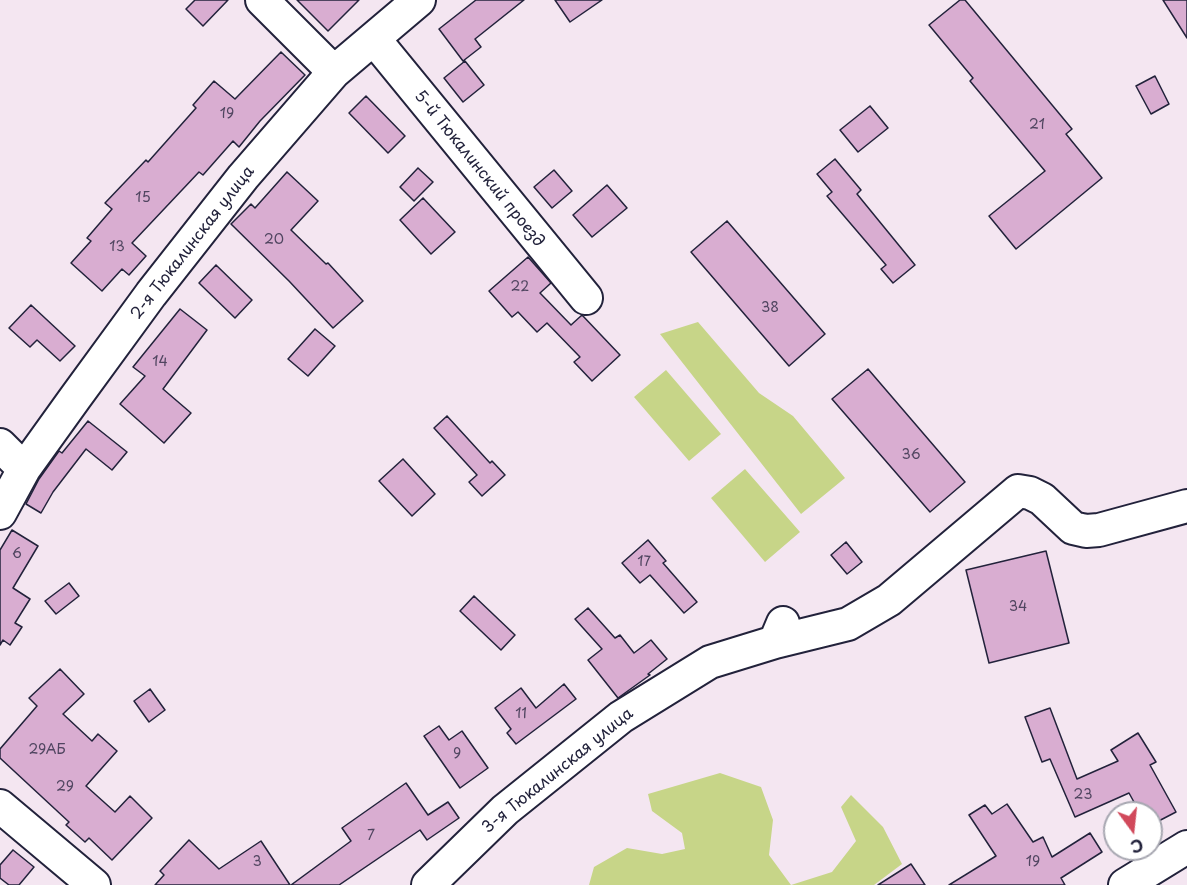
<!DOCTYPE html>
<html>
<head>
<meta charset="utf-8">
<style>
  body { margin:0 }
  #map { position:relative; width:1187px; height:885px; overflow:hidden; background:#f4e6f1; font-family:"Playpen Sans",sans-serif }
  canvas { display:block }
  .north { position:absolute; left:1103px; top:801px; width:60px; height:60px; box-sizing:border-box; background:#fff; border:2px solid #a7a7b1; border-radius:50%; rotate:165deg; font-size:16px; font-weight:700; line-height:24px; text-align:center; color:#22223b }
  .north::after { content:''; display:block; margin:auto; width:21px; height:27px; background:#d1495b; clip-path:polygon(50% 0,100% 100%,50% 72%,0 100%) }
</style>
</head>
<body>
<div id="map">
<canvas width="1187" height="885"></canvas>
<div class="north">С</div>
</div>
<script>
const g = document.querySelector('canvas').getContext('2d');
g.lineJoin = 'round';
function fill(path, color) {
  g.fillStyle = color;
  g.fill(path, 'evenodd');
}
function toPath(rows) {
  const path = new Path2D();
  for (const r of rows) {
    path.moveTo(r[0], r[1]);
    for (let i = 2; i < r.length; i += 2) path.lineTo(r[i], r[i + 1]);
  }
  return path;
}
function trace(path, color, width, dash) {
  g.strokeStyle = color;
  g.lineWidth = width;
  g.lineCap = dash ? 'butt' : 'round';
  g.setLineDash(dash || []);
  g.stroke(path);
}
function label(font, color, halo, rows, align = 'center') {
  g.font = font + ' "Playpen Sans",sans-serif';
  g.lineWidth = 5;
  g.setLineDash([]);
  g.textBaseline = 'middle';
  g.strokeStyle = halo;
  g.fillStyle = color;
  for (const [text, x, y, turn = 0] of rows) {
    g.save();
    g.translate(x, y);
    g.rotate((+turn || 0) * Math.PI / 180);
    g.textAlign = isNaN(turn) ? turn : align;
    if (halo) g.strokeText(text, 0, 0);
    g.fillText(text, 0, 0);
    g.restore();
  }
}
const green = toPath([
  [698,322,759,393,793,416,845,478,801,514,660,334],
  [666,370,721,434,689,461,634,397],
  [745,469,800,532,765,562,711,498],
  [720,773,761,787,773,820,769,855,791,885,832,872,856,841,841,807,851,795,883,827,902,864,874,885,589,885,594,867,627,848,662,854,685,849,682,833,652,811,648,794]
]);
const building = toPath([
  [195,0,228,0,203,26,186,9,195,0],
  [297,0,359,0,328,31,297,0],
  [476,0,524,0,475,39,481,47,463,61,439,29,476,0],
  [555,0,602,0,570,22,555,0],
  [960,0,965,0,1072,129,1066,134,1102,178,1016,249,989,216,1045,171,970,81,973,78,929,25,960,0],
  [1163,0,1187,0,1187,38,1163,0],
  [281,52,305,75,260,121,239,147,233,141,203,175,199,172,132,243,146,256,129,275,122,269,102,291,71,263,91,241,87,238,112,209,105,203,146,160,148,162,196,108,193,105,214,81,235,99,281,52],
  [465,61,484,85,463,102,444,78,465,61],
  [1155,76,1169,104,1151,114,1136,86,1155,76],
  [366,96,405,136,388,153,349,113,366,96],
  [870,106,888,128,858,152,840,130,870,106],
  [835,159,861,190,857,194,915,265,893,283,881,269,886,265,827,196,832,192,817,174,835,159],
  [418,168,433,182,414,201,400,187,418,168],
  [554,170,572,191,552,208,534,187,554,170],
  [287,172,318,201,291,230,326,264,328,263,363,301,333,328,289,281,231,224,251,204,255,208,287,172],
  [607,185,627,208,592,237,573,215,607,185],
  [423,198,455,232,431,254,400,220,423,198],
  [727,221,825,334,789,366,691,252,727,221],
  [528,257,551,283,540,293,571,325,582,315,620,355,592,381,574,362,580,357,547,323,537,332,518,312,512,317,489,291,528,257],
  [216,265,252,300,235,318,199,283,216,265],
  [31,305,75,346,60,361,37,340,30,347,9,328,31,305],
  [180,309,207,330,163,389,191,413,164,443,120,404,145,376,133,367,180,309],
  [315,329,335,346,308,376,288,359,315,329],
  [868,369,965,482,930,512,832,399,868,369],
  [447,416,490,463,492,461,505,475,482,496,469,482,477,475,434,428,447,416],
  [88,421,127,452,112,470,86,449,53,492,41,513,26,504,39,479,59,451,62,453,88,421],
  [403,459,435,494,412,516,379,481,403,459],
  [12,530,38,546,13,588,30,599,15,623,22,627,10,645,3,640,0,645,0,550,12,530],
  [648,540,666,561,663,563,697,602,684,613,650,575,640,583,622,563,648,540],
  [846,542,862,562,847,574,831,555,846,542],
  [1046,551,1069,643,989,663,966,570,1046,551],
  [69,583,79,596,56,614,45,601,69,583],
  [474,596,515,635,501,650,460,611,474,596],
  [588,608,615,638,620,635,634,653,651,640,667,659,648,674,650,675,618,698,588,660,602,649,575,619,588,608],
  [60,669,84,694,63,714,92,741,98,734,117,751,86,786,115,812,130,796,152,818,112,860,89,838,85,842,66,825,69,822,0,758,0,749,37,706,29,698,60,669],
  [564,684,576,699,516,744,507,733,511,729,495,708,521,688,536,708,564,684],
  [150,689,165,710,149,722,134,701,150,689],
  [1050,708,1077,779,1118,761,1111,750,1138,733,1156,762,1150,765,1176,812,1151,825,1151,813,1140,813,1129,793,1075,817,1050,759,1042,762,1025,717,1050,708],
  [439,726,449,740,462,731,488,768,460,788,424,736,439,726],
  [406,783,428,815,448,802,459,818,427,840,420,830,339,885,291,885,351,841,342,828,406,783],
  [1007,804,1033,842,1043,837,1052,857,1090,833,1102,852,1061,878,1065,885,949,885,996,856,969,815,985,805,992,814,1007,804],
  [189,840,219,869,261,841,290,885,155,885,164,875,160,871,189,840],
  [13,850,34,867,19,885,9,885,0,878,0,865,13,850],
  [911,864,925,885,878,885,911,864]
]);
const minor = toPath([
  [262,0,334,72],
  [374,39,586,298],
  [0,445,24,469],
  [0,513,24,469,75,398,151,294,243,177,334,72,419,0],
  [775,642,848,624,889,600,1018,491,1030,493,1042,499,1073,528,1086,531,1099,530,1187,506],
  [0,806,94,885],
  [428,885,505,810,621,717,710,662,775,642,783,623],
  [1125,885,1187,847]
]);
const numberNames = [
  ["19",227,114],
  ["21",1037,125],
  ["15",143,198],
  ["20",274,240],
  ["13",117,247],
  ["22",520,287],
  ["38",770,308],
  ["14",160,362],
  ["36",911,455],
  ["6",17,554],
  ["17",644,562],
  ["34",1018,607],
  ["11",521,714],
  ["29АБ",47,750],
  ["9",457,754],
  ["29",65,787],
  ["23",1083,795],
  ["7",371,836],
  ["3",257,862],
  ["19",1033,862]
];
const streetNames = [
  ["5-й Тюкалинский проезд",479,169,51],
  ["2-я Тюкалинская улица",193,243,-52],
  ["3-я Тюкалинская улица",558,771,-39]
];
fill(green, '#c7d588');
fill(building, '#d9add1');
trace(building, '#22223b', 1.5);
trace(minor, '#22223b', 36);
trace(minor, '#fff', 32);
label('14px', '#504560', null, numberNames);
label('16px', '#22223b', '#fff', streetNames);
</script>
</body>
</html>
